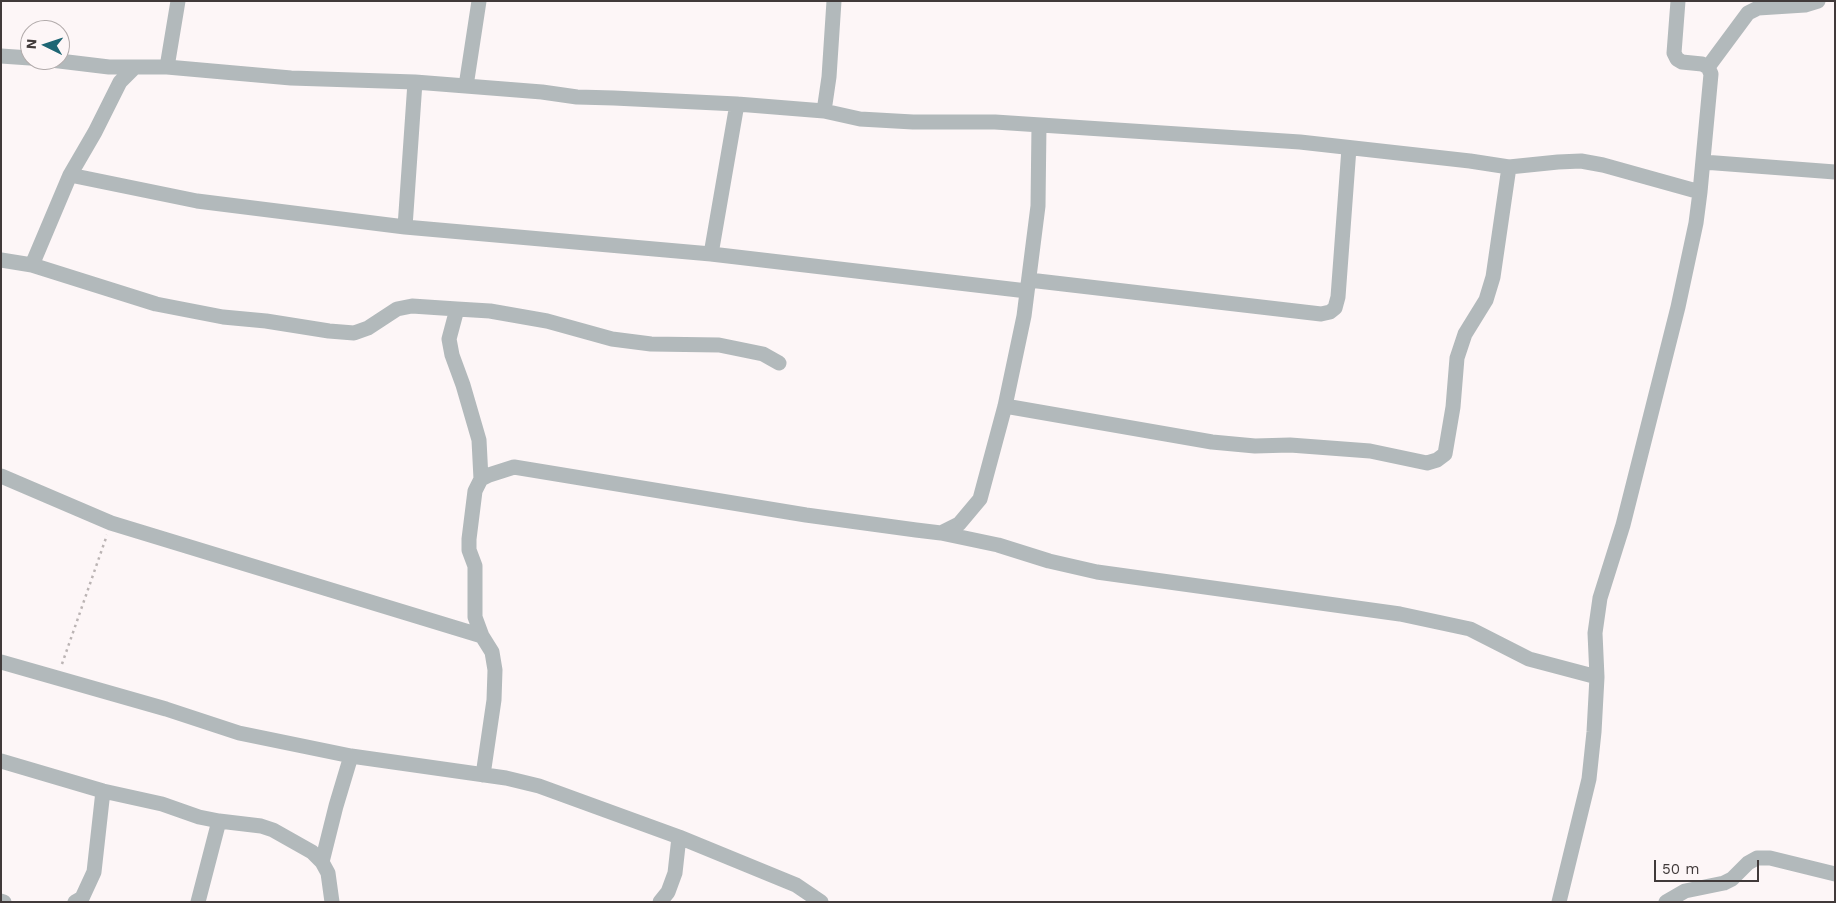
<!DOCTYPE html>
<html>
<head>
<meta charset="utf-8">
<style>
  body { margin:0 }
  #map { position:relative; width:1836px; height:903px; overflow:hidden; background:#fdf6f7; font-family:"Work Sans",sans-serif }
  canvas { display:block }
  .frame { position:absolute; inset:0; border:2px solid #413a3a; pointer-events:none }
  .north { position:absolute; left:20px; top:20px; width:50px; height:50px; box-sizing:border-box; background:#fdf6f7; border:1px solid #b2abab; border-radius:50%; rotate:274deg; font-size:14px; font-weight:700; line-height:20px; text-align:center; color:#413a3a }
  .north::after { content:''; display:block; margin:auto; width:18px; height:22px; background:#1e6674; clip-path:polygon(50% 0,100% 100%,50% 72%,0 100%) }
  .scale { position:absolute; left:1654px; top:860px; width:105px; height:22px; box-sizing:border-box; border:2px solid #413a3a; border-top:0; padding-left:6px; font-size:15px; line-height:18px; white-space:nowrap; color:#413a3a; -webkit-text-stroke:4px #fdf6f7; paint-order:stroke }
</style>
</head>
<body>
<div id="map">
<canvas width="1836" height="903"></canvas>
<div class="frame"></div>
<div class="north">N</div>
<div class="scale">50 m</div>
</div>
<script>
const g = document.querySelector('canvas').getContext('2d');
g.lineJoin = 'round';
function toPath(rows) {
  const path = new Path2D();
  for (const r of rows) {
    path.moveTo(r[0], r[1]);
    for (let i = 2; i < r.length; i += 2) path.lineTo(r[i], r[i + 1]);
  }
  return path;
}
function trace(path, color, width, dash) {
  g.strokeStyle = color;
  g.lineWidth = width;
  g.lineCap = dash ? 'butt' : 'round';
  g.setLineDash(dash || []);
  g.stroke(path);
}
const path = toPath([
  [62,664,107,535]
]);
const street = toPath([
  [1,56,30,58],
  [51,60,109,67,167,67,291,78,415,82,542,92,577,97,614,98,737,104,824,111,860,119,913,122,995,122,1300,142,1470,161,1509,167,1558,162,1581,161,1603,165,1700,192],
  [167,67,178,1],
  [1708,67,1748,13,1758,8,1805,5,1818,1],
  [466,86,479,1],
  [824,111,829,77,834,1],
  [1703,162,1835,172],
  [70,175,197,201,405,227,711,254,1027,291],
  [405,227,415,82],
  [711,254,737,104],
  [1,260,32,265,156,304,223,317,266,321,329,331,354,333,368,328,397,309,412,306,457,309,490,311,547,321,612,339,651,344,719,345,763,354,779,363],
  [32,265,70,175,95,132,120,82,135,67],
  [1029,280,1321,314,1330,312,1335,308,1338,297,1349,148],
  [457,309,449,339,452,355,463,385,479,440,481,479],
  [1005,406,1212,442,1255,446,1290,445,1370,451,1427,463,1437,460,1445,454,1453,407,1457,358,1465,334,1486,300,1493,277,1509,167],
  [1,476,111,523,482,636,492,652,495,670,494,700,483,775],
  [941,533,998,545,1049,561,1097,572,1400,614,1470,629,1529,659,1597,677],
  [482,636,475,617,475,566,469,550,469,539,475,491,481,479,489,475,514,467,806,515,916,530,941,533,959,524,980,499,1005,406,1024,316,1038,206,1039,125],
  [1,662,166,709,239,733,351,756,506,778,539,786,679,837,796,885,821,902],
  [1,761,103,791,162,804,199,817,219,821,261,826,273,830,312,852,322,862,328,873,332,902],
  [322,862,336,806,351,756],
  [1,901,4,902],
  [75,902,82,898,94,872,103,791],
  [198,902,219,821],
  [660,902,668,892,675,873,679,837],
  [1559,902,1589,779,1594,732,1597,677,1595,633,1600,598,1623,525,1678,307,1696,223,1700,192,1711,74,1708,67,1702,64,1682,62,1677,59,1674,53,1678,1],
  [1666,902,1685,891,1724,883,1732,879,1748,863,1757,858,1770,858,1835,874]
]);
trace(path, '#bbb4b4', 2.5, [2.5, 4]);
trace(street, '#b2b9bb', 15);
</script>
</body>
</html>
